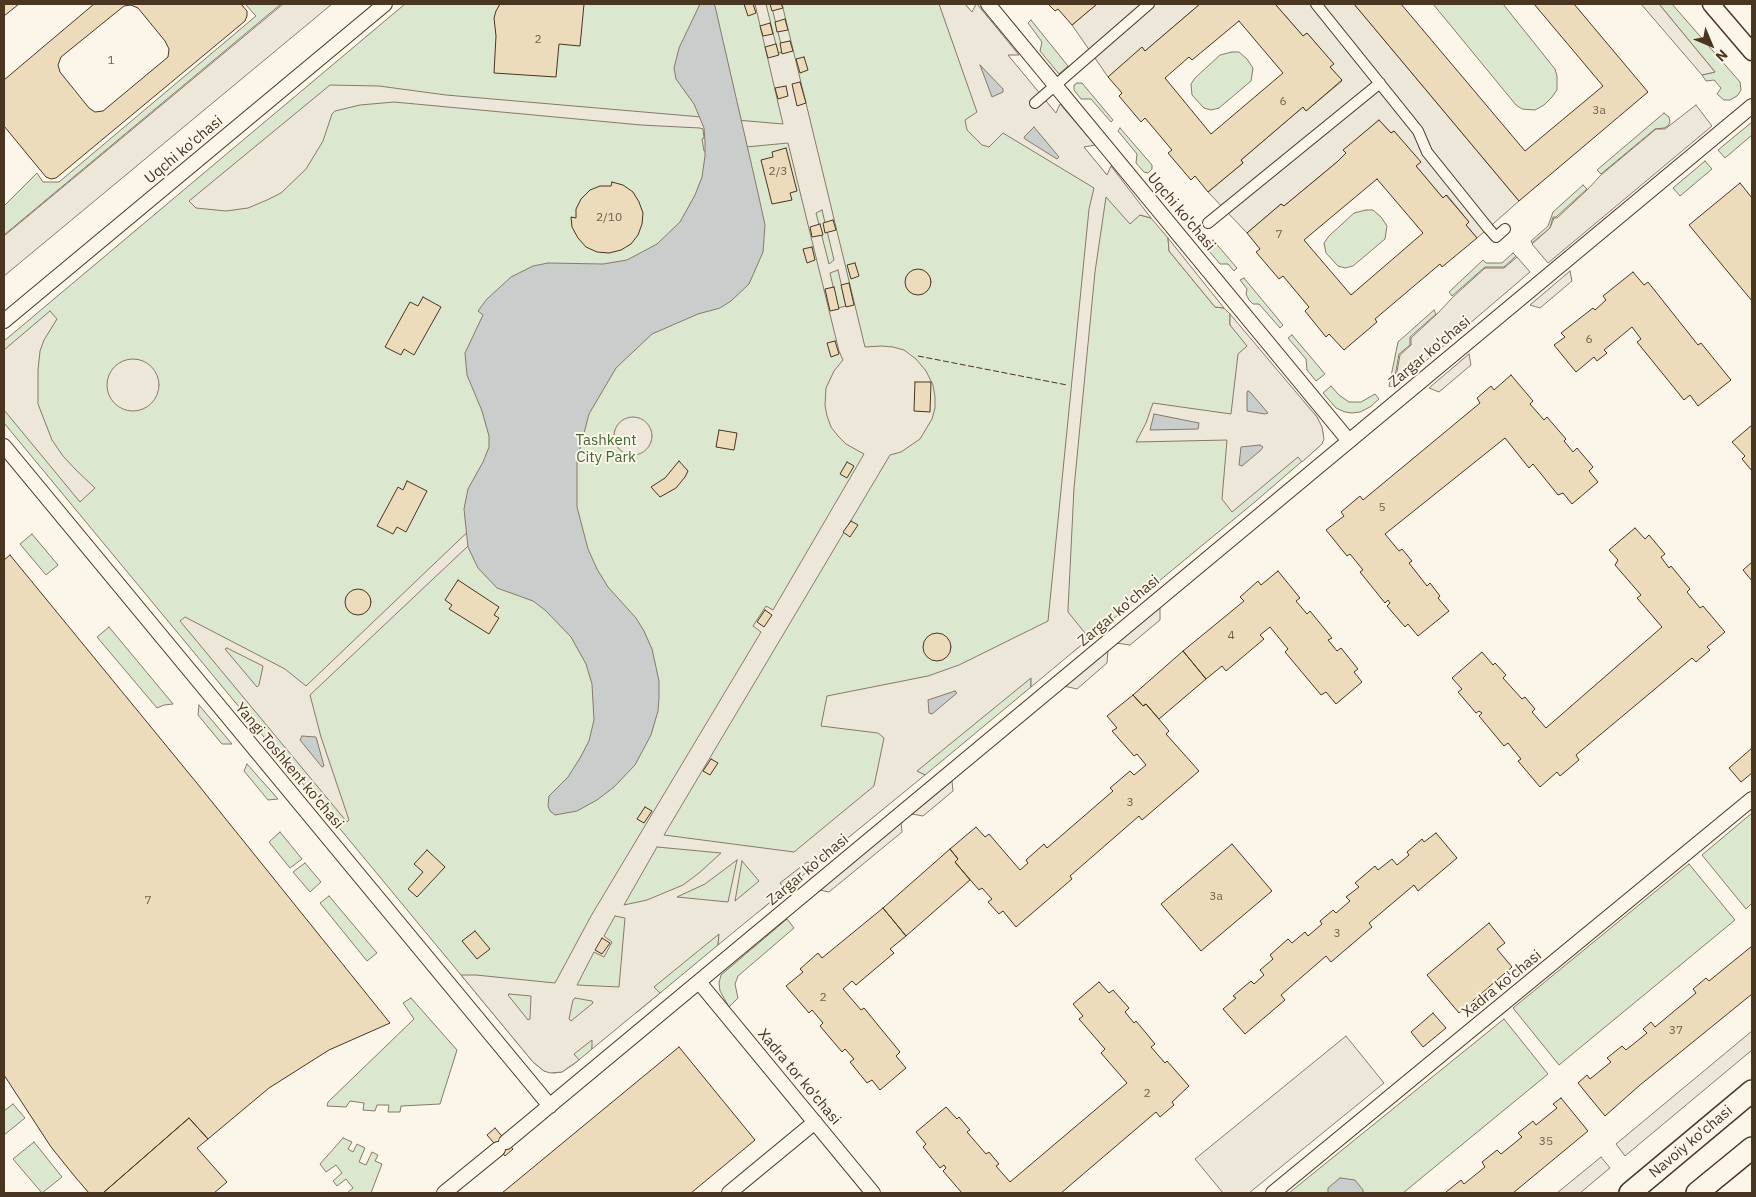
<!DOCTYPE html>
<html>
<head>
<meta charset="utf-8">
<style>
  body { margin:0 }
  #map { position:relative; width:1756px; height:1197px; overflow:hidden; background:#fbf6e9; font-family:"IBM Plex Sans",sans-serif }
  canvas { display:block }
  .frame { position:absolute; inset:0; border:5px solid #4a3520; pointer-events:none }
  .north { position:absolute; left:1686px; top:20px; width:50px; height:50px; -webkit-text-stroke:4px #fbf6e9; paint-order:stroke; rotate:135deg; font-size:14px; font-weight:700; line-height:20px; text-align:center; color:#4a3520 }
  .north::after { content:''; display:block; margin:auto; width:18px; height:22px; background:#4a3520; clip-path:polygon(50% 0,100% 100%,50% 72%,0 100%) }
</style>
</head>
<body>
<div id="map">
<canvas width="1756" height="1197"></canvas>
<div class="frame"></div>
<div class="north">N</div>
</div>
<script>
const g = document.querySelector('canvas').getContext('2d');
g.lineJoin = 'round';
function fill(path, color) {
  g.fillStyle = color;
  g.fill(path, 'evenodd');
}
function toPath(rows) {
  const path = new Path2D();
  for (const r of rows) {
    if (r.length === 3) {
      path.moveTo(r[0] + r[2], r[1]);
      path.arc(r[0], r[1], r[2], 0, 2 * Math.PI);
      continue;
    }
    path.moveTo(r[0], r[1]);
    for (let i = 2; i < r.length; i += 2) path.lineTo(r[i], r[i + 1]);
  }
  return path;
}
function trace(path, color, width, dash) {
  g.strokeStyle = color;
  g.lineWidth = width;
  g.lineCap = dash ? 'butt' : 'round';
  g.setLineDash(dash || []);
  g.stroke(path);
}
function label(font, color, halo, rows, align = 'center') {
  g.font = font + ' "IBM Plex Sans",sans-serif';
  g.lineWidth = 4;
  g.setLineDash([]);
  g.textBaseline = 'middle';
  g.strokeStyle = halo;
  g.fillStyle = color;
  for (const [text, x, y, turn = 0] of rows) {
    g.save();
    g.translate(x, y);
    g.rotate((+turn || 0) * Math.PI / 180);
    g.textAlign = isNaN(turn) ? turn : align;
    if (halo) g.strokeText(text, 0, 0);
    g.fillText(text, 0, 0);
    g.restore();
  }
}
const green = toPath([
  [245,4,281,4,4,235,4,206,37,173,43,182,59,182,256,16,245,4],
  [405,4,965,4,1140,215,1151,218,1168,238,1169,251,1215,307,1224,308,1230,314,1230,325,1302,400,1317,417,1323,433,1322,444,1256,501,1073,652,1064,650,1031,677,1031,687,925,775,916,771,891,802,761,910,750,908,719,934,718,945,636,1013,631,1008,593,1041,592,1049,574,1064,562,1072,554,1073,544,1071,533,1062,4,423,4,341,405,4],
  [1433,4,1503,4,1555,69,1557,76,1557,90,1552,97,1544,105,1535,110,1522,109,1516,105,1433,4],
  [1659,4,1672,4,1740,82,1741,90,1737,96,1730,100,1724,100,1717,94,1721,88,1714,80,1706,81,1702,75,1715,72,1659,4],
  [1031,20,1068,66,1059,74,1040,51,1042,42,1028,23,1031,20],
  [1232,52,1239,52,1247,59,1253,68,1251,81,1219,108,1211,110,1204,108,1192,95,1191,84,1195,78,1220,55,1232,52],
  [1077,83,1082,83,1113,120,1111,122,1091,99,1081,99,1074,90,1074,85,1077,83],
  [1664,113,1669,117,1670,122,1668,126,1664,128,1655,129,1601,174,1597,170,1664,113],
  [1752,122,1752,135,1725,158,1718,150,1752,122],
  [1120,128,1152,165,1152,169,1148,173,1144,172,1136,163,1137,154,1118,131,1120,128],
  [1705,161,1712,169,1680,196,1673,188,1705,161],
  [1583,185,1587,189,1556,217,1553,217,1550,228,1532,243,1531,241,1548,226,1553,212,1583,185],
  [1366,210,1373,210,1381,217,1387,226,1385,239,1353,266,1345,268,1338,266,1326,253,1324,243,1329,236,1354,213,1366,210],
  [1213,240,1237,268,1234,271,1228,264,1220,264,1209,251,1209,245,1213,240],
  [1513,253,1516,256,1504,267,1485,267,1452,296,1449,292,1483,260,1486,263,1502,263,1513,253],
  [1244,278,1283,325,1280,328,1259,304,1253,304,1249,300,1246,294,1247,289,1240,280,1244,278],
  [1434,310,1436,314,1410,337,1410,345,1399,354,1393,387,1389,386,1398,342,1434,310],
  [1292,335,1325,374,1316,381,1307,370,1306,359,1288,338,1292,335],
  [1331,386,1339,395,1349,402,1361,402,1375,394,1379,399,1370,407,1360,412,1352,413,1345,412,1336,408,1323,393,1331,386],
  [32,534,58,565,46,575,20,544,32,534],
  [109,627,173,704,164,705,157,708,97,637,109,627],
  [199,705,232,744,222,744,198,715,199,705],
  [247,764,278,799,268,800,244,771,247,764],
  [1752,813,1752,903,1746,909,1702,855,1752,813],
  [280,832,302,859,290,868,269,842,280,832],
  [305,863,321,882,310,892,293,872,305,863],
  [1689,864,1735,920,1559,1065,1513,1008,1689,864],
  [329,896,377,953,367,961,320,903,329,896],
  [787,919,794,928,738,976,735,984,738,998,729,1007,720,991,719,983,721,975,787,919],
  [411,998,457,1050,440,1104,401,1106,400,1112,388,1112,389,1105,377,1105,375,1111,363,1110,364,1103,350,1101,346,1107,327,1106,328,1102,414,1019,403,1003,411,998],
  [1504,1019,1548,1074,1403,1193,1289,1193,1504,1019],
  [13,1104,25,1118,4,1135,4,1111,13,1104],
  [343,1138,352,1142,348,1149,353,1152,357,1144,365,1148,359,1162,366,1165,372,1152,378,1155,375,1161,382,1164,371,1193,347,1193,353,1188,346,1179,337,1186,333,1181,342,1173,336,1165,326,1172,320,1164,343,1138],
  [34,1142,62,1177,42,1193,13,1159,34,1142]
]);
const parking = toPath([
  [283,4,332,4,4,276,4,236,283,4],
  [755,4,766,4,778,53,783,52,771,4,782,4,865,347,882,346,893,347,904,350,916,359,926,371,933,385,935,397,935,408,932,419,920,439,901,452,890,455,664,835,794,852,874,786,884,738,878,733,821,726,827,696,928,676,959,665,1048,621,1089,209,1094,188,1003,133,989,147,982,145,967,130,965,120,977,112,939,4,965,4,972,12,976,4,977,4,1019,55,1008,55,1056,113,1060,104,1095,145,1084,147,1107,175,1111,166,1151,218,1140,215,1130,224,1106,197,1095,272,1074,488,1068,610,1068,612,1085,633,1085,642,1031,687,1031,678,917,771,925,775,816,864,807,862,780,883,785,890,718,945,719,934,654,987,660,993,592,1049,592,1040,574,1054,579,1060,562,1072,550,1073,544,1071,533,1062,461,975,476,975,555,983,591,916,761,632,753,626,766,606,773,610,864,454,846,444,838,436,831,427,827,416,825,405,826,388,834,371,843,360,839,351,788,143,704,151,702,139,704,138,703,129,700,128,641,125,394,102,360,105,335,111,332,114,323,141,306,169,281,193,267,200,248,208,226,211,196,208,189,201,330,85,379,86,446,95,783,124,755,4],
  [822,210,834,260,829,264,816,213,822,210],
  [838,270,846,306,838,308,830,273,838,270],
  [657,847,721,853,699,873,683,885,647,900,624,905,657,847],
  [737,860,728,902,677,897,705,884,737,860],
  [742,861,759,881,735,901,742,861],
  [615,916,625,918,619,987,577,985,594,952,604,957,612,942,604,936,615,916],
  [509,994,531,996,530,1019,528,1020,508,995,509,994],
  [575,998,592,1001,593,1003,571,1021,569,1019,573,1000,575,998],
  [1097,4,1200,4,1145,51,1142,48,1108,77,1072,25,1097,4],
  [1275,4,1354,4,1519,201,1477,238,1466,225,1469,222,1447,195,1443,198,1416,166,1420,162,1394,131,1391,133,1379,120,1344,150,1346,153,1337,162,1284,206,1281,204,1247,233,1208,192,1243,163,1241,160,1303,107,1306,111,1342,81,1330,67,1333,64,1307,33,1303,36,1275,4],
  [1641,4,1659,4,1715,72,1702,75,1641,4],
  [1696,105,1712,126,1548,263,1532,244,1550,228,1554,218,1557,218,1587,190,1601,175,1656,129,1665,129,1696,105],
  [1168,238,1224,308,1215,307,1169,251,1168,238],
  [1517,257,1530,272,1394,388,1400,355,1411,345,1411,338,1437,314,1453,297,1485,268,1504,268,1517,257],
  [1570,271,1572,281,1540,308,1530,305,1570,271],
  [50,311,57,319,44,340,40,351,38,370,38,404,52,440,63,456,76,470,95,488,80,502,4,410,4,350,50,311],
  [1230,314,1317,417,1322,427,1324,439,1322,444,1302,462,1298,457,1232,512,1222,499,1227,440,1136,442,1146,423,1153,403,1231,414,1238,354,1247,346,1230,325,1230,314],
  [1469,354,1471,365,1439,392,1429,388,1469,354],
  [133,385,26],
  [633,436,19],
  [477,523,485,530,310,695,321,737,349,820,347,822,180,621,185,617,285,669,306,686,477,523],
  [227,648,263,666,259,685,257,687,225,649,227,648],
  [1160,606,1160,620,1130,645,1116,643,1160,606],
  [1108,649,1107,663,1077,689,1064,686,1108,649],
  [952,781,953,791,923,816,912,814,952,781],
  [901,822,902,832,829,892,819,890,901,822],
  [1752,1031,1752,1050,1625,1156,1616,1144,1752,1031],
  [1346,1036,1384,1083,1249,1193,1223,1193,1195,1159,1346,1036],
  [1601,1157,1610,1168,1580,1193,1557,1193,1601,1157]
]);
const water = toPath([
  [700,4,713,4,715,6,758,193,765,225,763,252,749,284,731,301,720,308,698,314,652,334,616,368,589,414,577,460,577,507,588,549,597,569,608,587,636,618,644,631,652,649,659,681,659,698,658,711,651,735,635,765,614,787,597,800,577,811,555,815,550,811,548,806,549,796,568,777,580,758,589,741,594,720,592,684,586,664,571,637,545,610,533,601,497,588,478,568,468,547,464,509,468,489,483,462,489,447,489,436,482,411,467,375,465,353,483,315,478,311,487,299,511,277,533,266,548,263,603,264,627,260,657,244,680,222,695,195,702,177,705,156,705,141,704,128,694,104,676,79,674,68,679,48,700,4],
  [980,65,1003,89,1003,92,992,97,980,65],
  [1034,127,1059,157,1057,159,1025,139,1024,137,1034,127],
  [1248,391,1250,392,1268,413,1265,414,1247,411,1247,392,1248,391],
  [1154,414,1199,423,1198,429,1150,430,1154,414],
  [1260,445,1263,447,1261,450,1242,466,1239,465,1241,447,1260,445],
  [955,691,957,693,932,714,929,713,928,700,955,691],
  [302,736,316,737,324,766,322,767,300,740,302,736],
  [1340,1178,1355,1180,1363,1190,1363,1193,1328,1193,1328,1188,1340,1178]
]);
const building = toPath([
  [4,4,19,4,4,16,4,4],
  [94,4,241,4,247,11,247,16,245,21,56,178,51,179,46,177,4,126,4,80,94,4],
  [500,4,584,4,580,46,559,44,556,77,494,73,496,36,494,18,496,11,500,4],
  [744,4,753,4,756,13,748,16,744,4],
  [770,4,781,4,783,8,772,11,770,4],
  [1048,4,1097,4,1072,25,1058,9,1055,11,1048,4],
  [1200,4,1275,4,1303,36,1307,33,1334,64,1330,67,1342,80,1306,111,1303,107,1241,160,1243,163,1208,192,1195,176,1191,180,1168,153,1172,150,1145,118,1141,122,1119,96,1122,93,1108,77,1142,47,1145,51,1200,4],
  [1239,21,1283,73,1211,134,1165,78,1189,57,1192,60,1239,21],
  [1354,4,1401,4,1525,151,1603,86,1534,4,1574,4,1648,92,1519,201,1354,4],
  [131,5,138,8,165,41,169,49,168,57,103,111,95,112,89,108,60,72,58,65,61,57,124,6,131,5],
  [785,19,788,30,777,32,775,22,785,19],
  [770,23,773,34,763,36,760,26,770,23],
  [790,41,793,51,782,54,780,43,790,41],
  [776,44,779,55,768,58,765,47,776,44],
  [804,57,808,70,800,73,796,59,804,57],
  [800,82,806,103,797,106,792,84,800,82],
  [786,86,788,96,778,99,775,88,786,86],
  [1379,120,1391,133,1394,131,1421,162,1416,166,1443,198,1446,195,1469,222,1466,225,1477,238,1442,267,1440,264,1375,319,1377,322,1344,350,1329,334,1326,337,1305,311,1309,307,1283,276,1279,279,1256,252,1260,249,1247,233,1281,204,1284,206,1337,162,1346,153,1343,150,1379,120],
  [1377,179,1423,233,1351,295,1304,240,1377,179],
  [786,148,797,191,790,193,792,200,772,204,761,160,773,157,772,152,786,148],
  [612,182,623,185,633,192,639,202,643,213,642,224,638,235,631,244,621,250,609,253,597,252,586,247,578,238,572,227,571,217,576,218,576,209,581,199,590,190,600,186,611,186,612,182],
  [1740,183,1752,198,1752,301,1689,225,1740,183],
  [833,220,836,230,825,233,823,223,833,220],
  [820,224,823,235,812,237,810,227,820,224],
  [812,247,815,260,807,263,803,249,812,247],
  [855,263,859,276,851,279,847,265,855,263],
  [918,282,13],
  [1633,272,1644,285,1648,282,1698,345,1701,343,1731,380,1698,406,1690,395,1684,400,1637,342,1641,339,1632,327,1604,350,1607,353,1597,361,1594,357,1576,372,1554,345,1565,337,1561,333,1593,308,1595,310,1606,300,1603,296,1633,272],
  [849,283,854,305,846,307,841,285,849,283],
  [834,287,839,309,830,311,825,289,834,287],
  [423,297,441,307,414,355,404,349,401,355,385,347,410,302,418,306,423,297],
  [835,341,839,354,831,357,827,343,835,341],
  [1511,375,1533,401,1530,404,1544,420,1547,417,1566,439,1564,441,1573,452,1577,448,1593,467,1589,471,1598,482,1572,504,1563,493,1558,495,1533,464,1529,468,1505,438,1385,534,1399,551,1402,549,1412,561,1409,563,1427,586,1430,583,1440,596,1438,598,1449,611,1418,636,1408,624,1405,627,1387,606,1390,603,1388,600,1385,603,1360,572,1363,570,1350,554,1347,556,1326,530,1344,516,1341,512,1360,496,1363,500,1480,403,1477,398,1491,386,1494,390,1511,375],
  [915,382,931,382,930,412,914,411,915,382],
  [1752,425,1752,471,1742,459,1745,456,1732,442,1752,425],
  [719,430,737,433,734,450,716,447,719,430],
  [679,461,688,471,685,477,676,488,660,497,651,487,665,478,679,461],
  [847,462,854,466,847,478,840,474,847,462],
  [407,481,427,491,406,532,397,527,393,534,377,526,398,487,403,490,407,481],
  [851,521,858,525,850,537,843,532,851,521],
  [1635,528,1645,539,1649,535,1665,554,1661,557,1669,568,1671,566,1690,589,1687,592,1700,608,1703,606,1725,632,1707,647,1710,650,1696,662,1692,658,1576,755,1579,760,1560,776,1557,772,1540,787,1518,761,1521,759,1508,743,1504,746,1479,716,1482,713,1479,711,1476,713,1458,692,1462,689,1452,678,1482,652,1493,665,1495,663,1506,675,1503,678,1522,699,1525,697,1535,709,1532,712,1546,728,1662,627,1637,598,1641,595,1615,565,1618,560,1609,550,1635,528],
  [10,555,196,782,390,1023,329,1050,269,1088,208,1139,189,1118,103,1193,89,1193,76,1178,51,1147,4,1075,4,560,10,555],
  [1752,562,1752,581,1743,570,1752,562],
  [1278,571,1300,598,1296,601,1307,614,1310,611,1332,638,1328,640,1337,651,1341,648,1358,669,1354,672,1362,682,1336,704,1326,692,1321,695,1285,652,1288,649,1270,627,1260,635,1264,639,1226,671,1222,666,1206,679,1183,651,1244,601,1240,597,1258,581,1261,585,1278,571],
  [458,580,499,607,494,615,499,618,489,634,449,609,452,605,445,600,458,580],
  [358,602,13],
  [765,610,772,615,764,627,757,622,765,610],
  [937,647,14],
  [1183,651,1206,679,1159,719,1146,704,1143,706,1133,695,1183,651],
  [1133,695,1143,706,1146,704,1169,731,1166,734,1199,771,1142,820,1139,816,1070,876,1072,879,1016,927,1003,911,999,914,988,902,992,899,982,888,979,890,955,862,958,859,950,849,976,827,985,837,989,834,1020,870,1028,863,1026,860,1044,844,1047,848,1113,791,1110,788,1130,771,1134,775,1146,765,1137,754,1134,756,1112,731,1117,728,1107,716,1133,695],
  [1752,748,1752,773,1741,782,1729,768,1752,748],
  [711,759,718,763,710,775,703,771,711,759],
  [645,807,652,811,644,823,637,819,645,807],
  [1436,833,1457,858,1418,891,1414,885,1369,923,1372,927,1331,962,1326,956,1281,995,1285,1000,1245,1034,1223,1009,1236,998,1233,996,1251,981,1254,984,1264,975,1260,970,1273,959,1270,955,1288,939,1292,943,1305,932,1308,936,1322,924,1320,921,1326,916,1333,910,1336,913,1350,901,1346,897,1359,887,1355,883,1375,866,1378,870,1392,859,1397,865,1409,855,1407,852,1422,839,1424,842,1436,833],
  [1232,844,1272,891,1201,951,1161,904,1232,844],
  [950,849,958,859,955,862,970,880,906,936,883,908,950,849],
  [427,850,445,867,417,897,408,889,423,872,414,864,427,850],
  [883,908,906,936,890,949,894,953,856,985,852,981,843,989,861,1010,864,1008,900,1052,896,1056,906,1068,880,1090,872,1080,867,1083,850,1062,854,1059,845,1049,842,1052,820,1026,823,1023,812,1010,809,1013,786,986,803,972,800,969,818,953,822,958,883,908],
  [1489,923,1505,943,1497,949,1512,967,1459,1013,1427,975,1489,923],
  [475,931,490,949,477,959,462,941,475,931],
  [602,938,610,943,602,954,595,950,602,938],
  [1752,946,1752,994,1640,1085,1605,1116,1578,1083,1587,1075,1590,1079,1611,1062,1607,1058,1622,1046,1626,1050,1647,1033,1643,1029,1651,1022,1655,1027,1696,993,1693,989,1706,978,1709,981,1752,946],
  [1099,982,1109,993,1113,990,1129,1008,1125,1012,1134,1023,1136,1021,1155,1044,1151,1047,1165,1063,1167,1061,1189,1086,1172,1102,1174,1105,1160,1117,1156,1112,1061,1193,962,1193,943,1171,946,1168,944,1165,940,1168,923,1147,926,1144,916,1132,946,1107,957,1119,959,1117,970,1130,967,1132,986,1154,989,1152,999,1164,996,1166,1010,1182,1127,1083,1101,1053,1105,1049,1079,1019,1083,1016,1073,1004,1099,982],
  [1433,1013,1446,1028,1423,1047,1411,1032,1433,1013],
  [679,1047,755,1140,691,1193,502,1193,679,1047],
  [1561,1098,1588,1131,1513,1193,1447,1193,1446,1192,1461,1180,1464,1184,1485,1167,1482,1162,1497,1150,1501,1154,1522,1137,1518,1133,1533,1121,1536,1125,1557,1108,1553,1104,1561,1098],
  [189,1118,208,1139,197,1148,227,1182,214,1193,103,1193,189,1118],
  [495,1128,513,1149,505,1156,487,1135,495,1128]
]);
const pedestrian = toPath([
  [1316,4,1418,131,1427,152,1488,228,1496,237,1505,229],
  [1035,103,1149,4],
  [1208,223,1380,83]
]);
const minor = toPath([
  [988,4,1349,441],
  [4,321,385,4],
  [4,446,550,1106],
  [699,982,873,1193],
  [506,1142,1752,106],
  [444,1193,498,1149],
  [729,1193,815,1122],
  [1273,1193,1752,799]
]);
const tertiary = toPath([
  [1711,4,1752,52]
]);
const primary = toPath([
  [1630,1193,1752,1091],
  [1697,1193,1752,1148]
]);
const fence = toPath([
  [918,356,1067,385]
]);
const numberNames = [
  ["2",538,40],
  ["1",111,61],
  ["6",1283,102],
  ["3a",1599,111],
  ["2/3",778,172],
  ["2/10",609,218],
  ["7",1279,235],
  ["6",1589,340],
  ["5",1382,508],
  ["4",1231,636],
  ["3",1130,803],
  ["3a",1216,897],
  ["7",148,901],
  ["3",1337,934],
  ["2",823,998],
  ["37",1676,1031],
  ["2",1147,1094],
  ["35",1546,1142]
];
const streetNames = [
  ["Uqchi ko'chasi",184,150,-40],
  ["Uqchi ko'chasi",1181,212,50],
  ["Zargar ko'chasi",1430,352,-40],
  ["Zargar ko'chasi",1119,611,-40],
  ["Yangi Toshkent ko'chasi",289,766,50],
  ["Zargar ko'chasi",808,870,-40],
  ["Xadra ko'chasi",1502,984,-39],
  ["Xadra tor ko'chasi",799,1077,50],
  ["Navoiy ko'chasi",1691,1142,-40]
];
const parkNames = [
  ["Tashkent",606,441],
  ["City Park",606,458]
];
fill(green, '#dce7d0');
trace(green, '#887966', 1);
fill(parking, '#ede7d9');
trace(parking, '#887966', 1);
fill(water, '#c9cecd');
trace(water, '#887966', 1);
fill(building, '#ecdcbc');
trace(building, '#4a3520', 1);
trace(pedestrian, '#4a3520', 12);
trace(minor, '#4a3520', 16);
trace(tertiary, '#4a3520', 19);
trace(primary, '#4a3520', 24);
trace(pedestrian, '#fbf6e9', 10);
trace(minor, '#fbf6e9', 14);
trace(tertiary, '#fbf6e9', 16);
trace(primary, '#fbf6e9', 21);
trace(fence, '#4a3520', 1, [6, 2.5]);
label('12px', '#725f47', null, numberNames);
label('15px', '#4a3520', '#fbf6e9', streetNames);
label('15px', '#436837', '#fbf6e9', parkNames);
</script>
</body>
</html>
